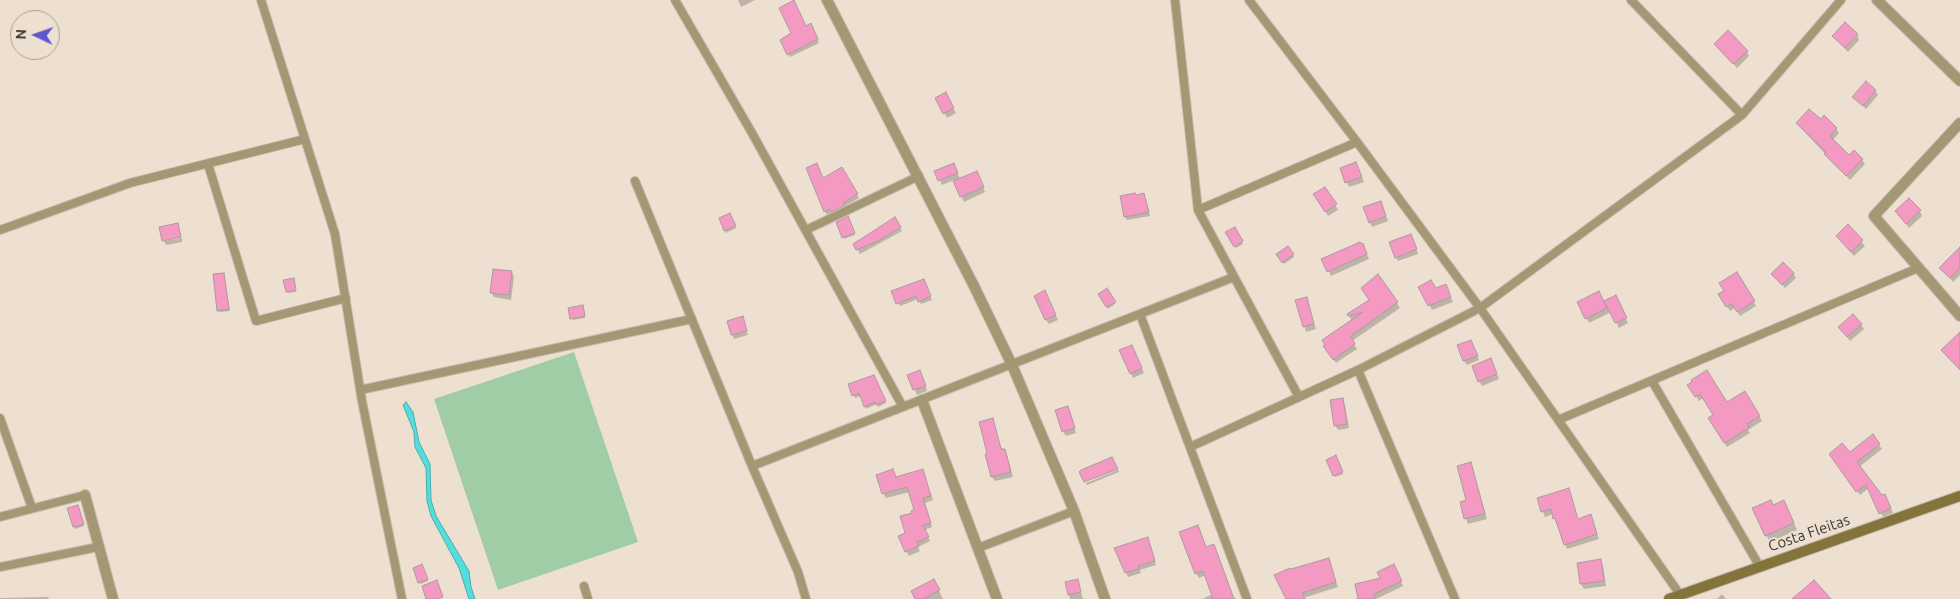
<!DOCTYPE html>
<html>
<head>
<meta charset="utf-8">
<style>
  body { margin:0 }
  #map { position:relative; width:1960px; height:599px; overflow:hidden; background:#ede0d1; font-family:Ubuntu,sans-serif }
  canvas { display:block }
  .north { position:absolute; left:10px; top:10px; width:50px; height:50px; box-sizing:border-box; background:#ede0d1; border:1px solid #a79e92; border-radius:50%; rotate:273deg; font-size:14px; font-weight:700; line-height:20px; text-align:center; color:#3f3a34 }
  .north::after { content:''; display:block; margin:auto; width:18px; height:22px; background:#5e57cf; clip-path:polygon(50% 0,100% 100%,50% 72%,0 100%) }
</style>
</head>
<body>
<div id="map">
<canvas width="1960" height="599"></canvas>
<div class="north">N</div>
</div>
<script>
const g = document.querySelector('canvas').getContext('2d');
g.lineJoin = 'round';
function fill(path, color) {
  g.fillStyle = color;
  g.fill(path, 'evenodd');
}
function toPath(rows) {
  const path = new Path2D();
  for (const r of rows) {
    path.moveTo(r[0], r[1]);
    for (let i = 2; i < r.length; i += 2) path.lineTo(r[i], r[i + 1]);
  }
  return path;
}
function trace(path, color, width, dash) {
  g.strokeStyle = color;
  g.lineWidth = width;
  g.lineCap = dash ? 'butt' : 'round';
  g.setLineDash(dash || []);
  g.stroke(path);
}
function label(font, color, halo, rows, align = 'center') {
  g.font = font + ' Ubuntu,sans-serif';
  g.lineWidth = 4;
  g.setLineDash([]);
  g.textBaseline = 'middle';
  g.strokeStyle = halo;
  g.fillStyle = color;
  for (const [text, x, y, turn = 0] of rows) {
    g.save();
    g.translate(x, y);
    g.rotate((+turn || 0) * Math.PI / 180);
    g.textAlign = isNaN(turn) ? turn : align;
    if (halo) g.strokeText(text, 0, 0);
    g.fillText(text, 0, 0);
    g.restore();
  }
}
const green = toPath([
  [574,352,638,542,498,590,434,399]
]);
const water = toPath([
  [406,402,413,412,419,442,430,464,431,500,436,516,469,571,471,587,475,599,469,599,459,568,431,516,427,501,426,468,415,447,414,432,403,405,406,402]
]);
const shadow = toPath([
  [738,0,755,0,741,7],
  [810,25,819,43,790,57,782,41],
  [1857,35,1859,40,1848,52,1833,36],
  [1716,44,1747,52,1749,56,1737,68],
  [1875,90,1878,95,1866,109,1854,97],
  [945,94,956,113,947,118,936,98],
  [1821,121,1836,128,1839,133,1832,141,1849,157,1862,160,1865,164,1850,180,1797,124],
  [1358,168,1364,182,1349,187,1341,169],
  [842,169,859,198,844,207,845,210,834,215,833,212,827,215,825,211,823,179],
  [956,169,960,179,979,177,985,192,964,202,954,180,942,185,936,172],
  [1325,188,1338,210,1328,216,1315,195],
  [1144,194,1150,216,1127,220,1125,217],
  [1364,208,1383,208,1388,221,1372,227],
  [1896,211,1920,211,1922,216,1909,228],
  [730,215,736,228,726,233,720,219],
  [895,219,902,231,860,254,854,244],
  [849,220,855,235,844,239,837,223],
  [1848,226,1865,246,1854,256,1837,236],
  [1235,228,1243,244,1236,248,1227,232],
  [182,238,182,242,166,245,164,241],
  [1413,240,1418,254,1398,261,1396,257],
  [1360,243,1363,245,1369,259,1331,276,1323,259],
  [1288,247,1294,257,1284,264,1278,254],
  [1960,254,1960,275,1953,282,1941,268],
  [512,272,514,277,511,300,494,297,492,293],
  [1737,273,1756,306,1740,316,1735,308,1730,311,1720,295,1726,291],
  [1793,273,1796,278,1785,288,1773,274],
  [224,274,230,311,220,312,218,310],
  [1378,276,1400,308,1352,341,1357,349,1336,363,1328,351,1352,321,1348,314,1371,300],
  [294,281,296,292,288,293,287,291],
  [925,284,932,300,921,304,918,299,900,306,898,303],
  [1420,288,1448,290,1453,302,1432,310],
  [1107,290,1115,304,1108,309,1100,295],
  [1047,297,1058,320,1049,324,1046,320],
  [1615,297,1628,323,1619,328,1611,312,1589,323,1579,302,1604,302],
  [1306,298,1316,329,1306,332,1297,300],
  [583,308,585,318,573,320,572,318],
  [742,318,748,335,734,339,732,335],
  [1861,325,1864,329,1850,341,1839,327],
  [1471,341,1479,360,1467,365,1464,361],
  [1134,351,1144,373,1133,378,1131,373],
  [1493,364,1499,379,1482,386,1479,381],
  [909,375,922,376,927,391,917,395],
  [875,379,886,403,878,407,877,404,866,409,861,396,855,398,849,385],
  [1689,385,1727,404,1745,393,1762,421,1748,430,1750,433,1727,447,1710,418,1715,416,1704,397,1699,401],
  [1342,400,1345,405,1349,428,1338,430,1335,425],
  [1070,412,1076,433,1066,436,1063,431],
  [993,419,1002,450,1004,450,1007,455,1013,477,995,481,992,477,989,454],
  [1872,436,1882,449,1859,467,1882,497,1887,500,1893,513,1883,517,1869,488,1860,495,1833,459,1849,454],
  [1336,457,1343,474,1335,477,1328,460],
  [1471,464,1487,519,1468,524,1461,503,1468,501],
  [922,470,933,500,925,503,932,527,924,530,930,541,918,547,920,551,909,556,906,551,906,534,915,511,910,492,886,498,883,493,896,478],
  [1118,470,1119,472,1087,485,1086,483],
  [1571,495,1578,520,1591,516,1599,539,1567,549,1553,514,1545,517,1538,499],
  [1771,501,1774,506,1788,509,1797,530,1770,542,1766,535],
  [79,508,84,526,75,529,68,509],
  [1149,542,1156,565,1140,570,1141,573,1128,577,1122,562],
  [1206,549,1216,550,1233,596,1236,599,1202,599,1213,594,1206,575,1199,578,1196,573],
  [1328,559,1338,587,1303,598,1304,599,1287,599,1290,571],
  [1600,561,1603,565,1606,586,1584,589,1581,584,1578,564],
  [423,568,428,581,420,584,419,582],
  [1396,570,1403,586,1376,599,1360,599,1382,579],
  [1077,580,1083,599,1070,599,1066,583],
  [934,581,943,599,917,599],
  [1722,594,1726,599,1717,599],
  [48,597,49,599,0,599,0,598]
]);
const building = toPath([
  [794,0,806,26,811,23,818,39,787,55,780,40,791,33,779,8,794,0],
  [1845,22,1858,34,1845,48,1832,36,1845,22],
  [1728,30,1748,51,1733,64,1714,44,1728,30],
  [1866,81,1876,90,1863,106,1852,97,1866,81],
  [946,92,954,108,943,114,935,98,946,92],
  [1809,109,1821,119,1824,115,1837,128,1830,136,1849,155,1854,150,1863,159,1846,176,1824,154,1826,152,1796,123,1809,109],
  [1356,162,1362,177,1345,183,1340,168,1356,162],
  [817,163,823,178,842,167,858,194,843,203,844,206,831,212,830,209,824,212,806,168,817,163],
  [954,163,958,173,938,181,934,171,954,163],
  [977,171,984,187,960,197,953,181,977,171],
  [1325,187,1337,204,1325,212,1313,194,1325,187],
  [1135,193,1136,195,1144,193,1149,212,1124,217,1120,196,1135,193],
  [1909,198,1921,210,1906,224,1895,211,1909,198],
  [1381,201,1386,216,1369,223,1363,207,1381,201],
  [730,213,736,226,724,231,719,218,730,213],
  [848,216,855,233,842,238,836,222,848,216],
  [895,217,901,227,878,241,856,250,853,244,895,217],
  [178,223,181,237,162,241,159,227,178,223],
  [1848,224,1863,240,1851,252,1836,236,1848,224],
  [1235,227,1243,241,1234,247,1225,232,1235,227],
  [1411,234,1417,249,1395,258,1389,242,1411,234],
  [1360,242,1362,244,1363,243,1367,254,1327,272,1321,259,1360,242],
  [1288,246,1294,254,1282,263,1276,254,1288,246],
  [1960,247,1960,268,1950,278,1939,268,1960,247],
  [1783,262,1794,273,1782,285,1771,274,1783,262],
  [493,269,512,271,509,295,490,293,493,269],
  [1737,272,1755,301,1737,312,1732,304,1726,307,1718,294,1724,291,1719,283,1737,272],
  [224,273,229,309,217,311,213,274,224,273],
  [1378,274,1398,302,1351,336,1355,344,1333,360,1323,346,1325,345,1322,340,1363,312,1348,316,1347,314,1369,300,1361,288,1378,274],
  [294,278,296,290,286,292,283,280,294,278],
  [924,279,931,296,918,302,916,296,896,304,891,291,924,279],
  [1431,280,1436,288,1446,284,1451,297,1428,306,1418,287,1431,280],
  [1107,288,1116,302,1106,307,1098,294,1107,288],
  [1045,290,1056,315,1045,320,1034,296,1045,290],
  [1599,291,1607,308,1585,319,1577,302,1599,291],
  [1616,295,1627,318,1615,323,1604,301,1616,295],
  [1307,297,1314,324,1303,327,1295,300,1307,297],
  [583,305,585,316,570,319,568,308,583,305],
  [1853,314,1862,324,1847,337,1838,327,1853,314],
  [743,316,747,331,731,335,727,321,743,316],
  [1960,332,1960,370,1941,350,1960,332],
  [1471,340,1478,356,1463,361,1457,345,1471,340],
  [1132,345,1142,368,1130,374,1119,350,1132,345],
  [1491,358,1497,374,1478,382,1472,366,1491,358],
  [920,370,926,386,913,390,907,375,920,370],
  [1707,370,1727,402,1745,391,1760,416,1747,424,1749,428,1724,443,1708,418,1713,415,1700,394,1695,397,1687,385,1692,382,1691,380,1707,370],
  [874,375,886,401,876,405,875,402,864,407,859,393,852,396,848,384,874,375],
  [1343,398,1347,424,1334,426,1330,400,1343,398],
  [1068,406,1075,428,1062,432,1055,410,1068,406],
  [993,418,1001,449,1005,449,1011,472,991,477,985,454,987,453,979,422,993,418],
  [1873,434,1880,444,1857,462,1882,495,1885,494,1891,508,1879,514,1866,485,1856,492,1829,454,1842,443,1850,452,1873,434],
  [1336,455,1343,472,1333,476,1326,460,1336,455],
  [1112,457,1118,469,1084,482,1079,472,1081,470,1112,457],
  [1471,462,1485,514,1464,519,1460,502,1466,500,1457,466,1471,462],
  [893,469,896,477,923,469,931,496,923,498,931,523,923,525,929,537,917,542,919,546,905,552,898,536,905,533,900,516,912,513,911,511,914,510,907,487,882,494,876,475,893,469],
  [1569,488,1578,519,1591,514,1597,534,1564,545,1555,518,1553,519,1551,509,1541,512,1537,498,1569,488],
  [1771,500,1773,505,1784,500,1794,523,1765,536,1752,508,1771,500],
  [78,505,84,524,73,527,67,508,78,505],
  [1198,525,1206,547,1214,544,1234,599,1213,599,1203,571,1195,574,1179,532,1198,525],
  [1148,537,1155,561,1138,566,1139,569,1125,573,1114,548,1148,537],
  [1329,558,1336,582,1302,593,1305,599,1286,599,1274,575,1290,568,1291,569,1329,558],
  [1601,559,1604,581,1580,584,1577,563,1601,559],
  [422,564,428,579,418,583,413,568,422,564],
  [1394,564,1402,581,1374,594,1375,599,1358,599,1355,584,1380,578,1377,572,1394,564],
  [934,579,940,590,923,599,915,599,911,591,934,579],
  [1078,579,1081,592,1068,595,1065,582,1078,579],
  [437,580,443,597,437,599,426,599,422,586,437,580],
  [1814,580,1831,599,1792,599,1814,580]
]);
const lane = toPath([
  [261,0,335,234,362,401,402,599],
  [675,0,752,133,903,407],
  [1175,0,1198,210,1299,397],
  [1249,0,1357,142,1480,308,1681,596],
  [1631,0,1742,115],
  [208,164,256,321,346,298],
  [635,181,752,466,798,572,806,599],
  [1198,210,1357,142],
  [0,230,130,183,305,139],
  [806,230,919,176],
  [1140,314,1247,599],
  [1358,370,1455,599],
  [1652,381,1760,567],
  [360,390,692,319],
  [0,418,32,508],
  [1558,420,1918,268],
  [1190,447,1358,370,1480,308,1742,115,1841,0],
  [752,466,1234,277],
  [0,517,85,495],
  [978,548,1074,511],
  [0,567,98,547],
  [584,586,588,599]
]);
const street = toPath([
  [827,0,975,288,1012,365,1074,511,1105,599],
  [1877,0,1960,81],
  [1960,123,1874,216,1960,316],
  [922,400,997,599],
  [85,495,113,599]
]);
const secondary = toPath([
  [1669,599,1960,496]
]);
const streetNames = [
  ["Costa Fleitas",1809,533,-19]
];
fill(green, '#a0cda6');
fill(water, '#53dddd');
trace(water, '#4dacaa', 1);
fill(shadow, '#0003');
fill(building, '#f399c2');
trace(building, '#ad9aa1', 1);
trace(lane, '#c7bbae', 10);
trace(street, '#c7bbae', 12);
trace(secondary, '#c7bbae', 12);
trace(lane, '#a39873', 8);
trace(street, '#a39873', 10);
trace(secondary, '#84733a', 10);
label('15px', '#3f3a34', '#ede0d1', streetNames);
</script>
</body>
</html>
